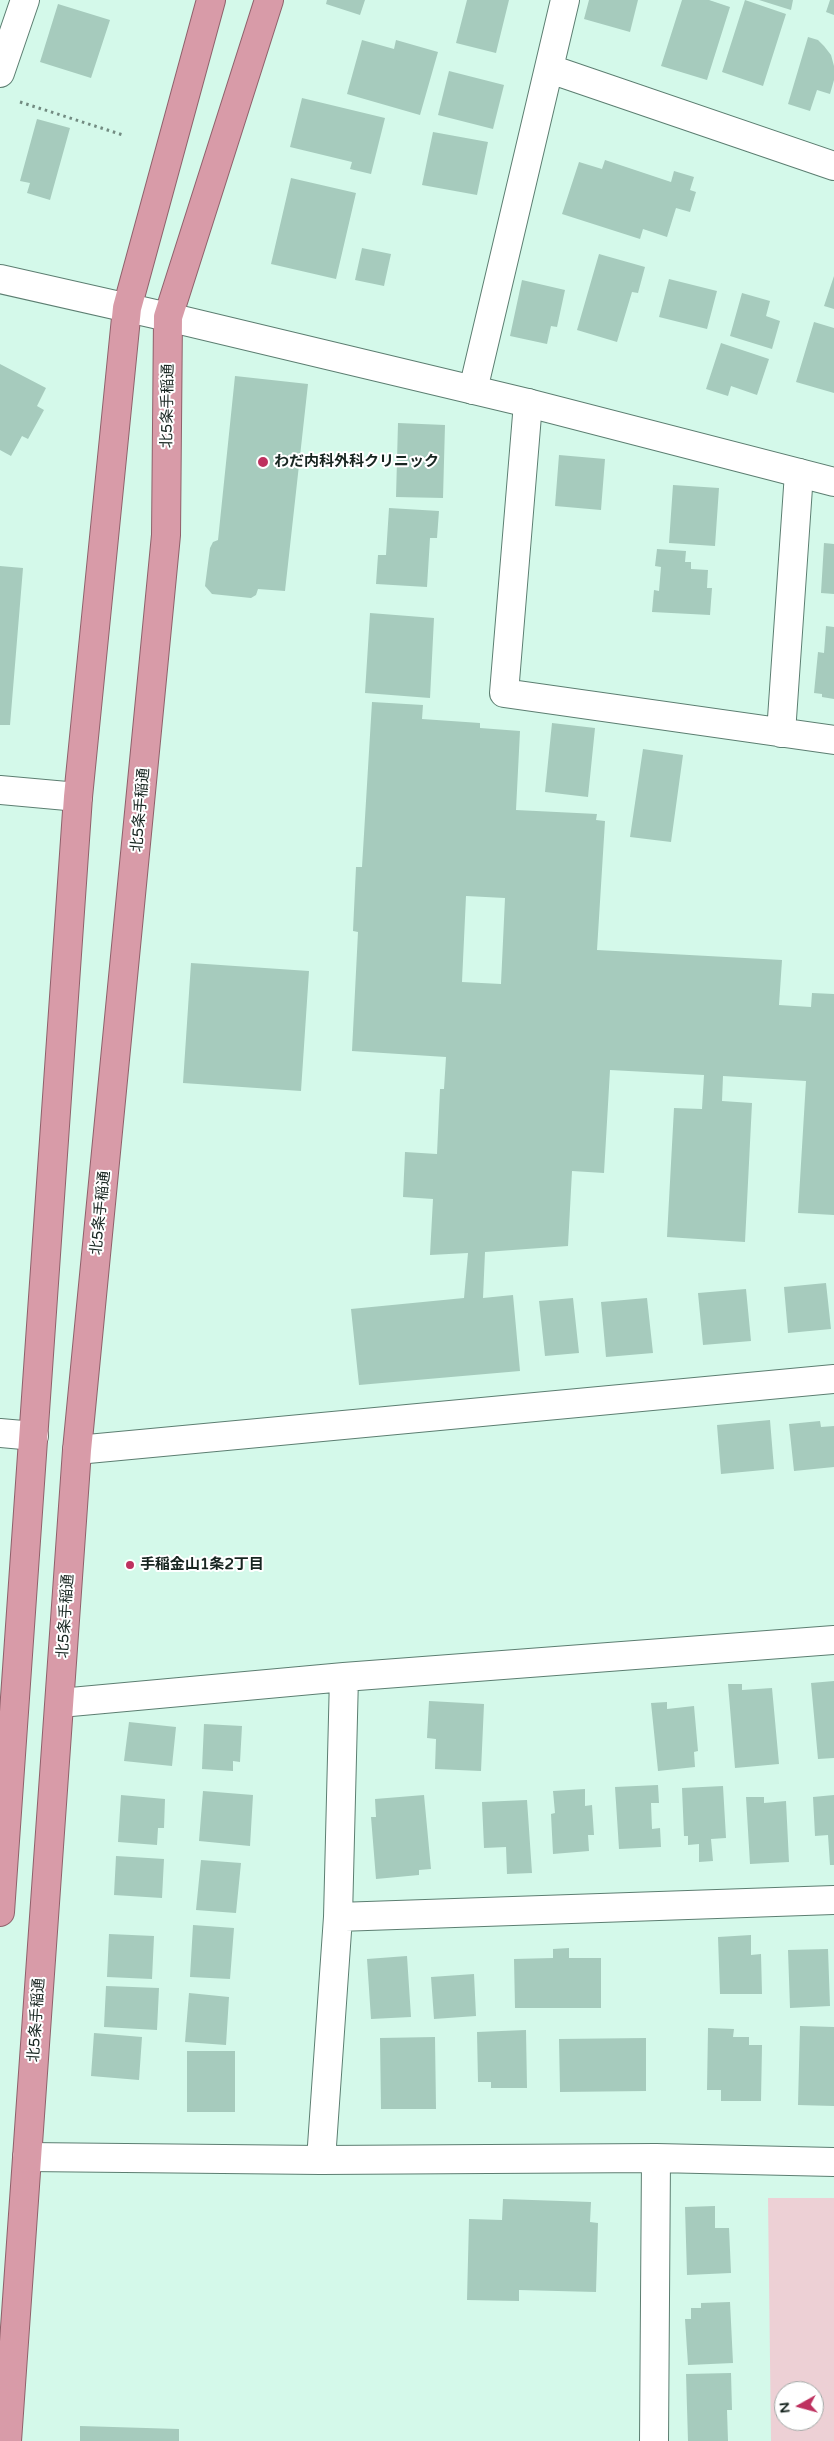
<!DOCTYPE html>
<html>
<head>
<meta charset="utf-8">
<style>
  body { margin:0 }
  #map { position:relative; width:834px; height:2441px; overflow:hidden; background:#d4f9ea; font-family:"Varela Round",sans-serif }
  canvas { display:block }
  .north { position:absolute; left:774px; top:2381px; width:50px; height:50px; box-sizing:border-box; background:#fff; border:1px solid #a2a8a6; border-radius:50%; rotate:263deg; font-size:14px; font-weight:700; line-height:20px; text-align:center; color:#172520 }
  .north::after { content:''; display:block; margin:auto; width:18px; height:22px; background:#be315f; clip-path:polygon(50% 0,100% 100%,50% 72%,0 100%) }
</style>
</head>
<body>
<div id="map">
<canvas width="834" height="2441"></canvas>
<div class="north">N</div>
</div>
<script>
const g = document.querySelector('canvas').getContext('2d');
g.lineJoin = 'round';
function fill(path, color) {
  g.fillStyle = color;
  g.fill(path, 'evenodd');
}
function toPath(rows) {
  const path = new Path2D();
  for (const r of rows) {
    path.moveTo(r[0], r[1]);
    for (let i = 2; i < r.length; i += 2) path.lineTo(r[i], r[i + 1]);
  }
  return path;
}
function trace(path, color, width, dash) {
  g.strokeStyle = color;
  g.lineWidth = width;
  g.lineCap = dash ? 'butt' : 'round';
  g.setLineDash(dash || []);
  g.stroke(path);
}
function label(font, color, halo, rows, align = 'center') {
  g.font = font + ' "Varela Round","Noto Sans JP",sans-serif';
  g.lineWidth = 4;
  g.setLineDash([]);
  g.textBaseline = 'middle';
  g.strokeStyle = halo;
  g.fillStyle = color;
  for (const [text, x, y, turn = 0] of rows) {
    g.save();
    g.translate(x, y);
    g.rotate((+turn || 0) * Math.PI / 180);
    g.textAlign = isNaN(turn) ? turn : align;
    if (halo) g.strokeText(text, 0, 0);
    g.fillText(text, 0, 0);
    g.restore();
  }
}
const green = toPath([
  [768,2198,834,2198,834,2441,771,2441],
  [784,2391,814,2391,814,2421,784,2421]
]);
const building = toPath([
  [327,0,365,0,360,15,326,4],
  [467,0,509,0,496,53,456,43],
  [589,0,638,0,630,32,584,19],
  [682,0,709,0,730,7,707,80,661,66],
  [745,0,786,14,763,86,722,72],
  [759,0,793,0,791,10],
  [830,0,834,0,834,15,826,12],
  [58,4,110,20,91,78,40,62],
  [808,37,818,40,824,46,831,55,834,66,834,80,830,94,817,90,810,111,788,104],
  [362,40,394,49,396,40,438,52,420,115,347,94],
  [449,71,504,85,493,129,438,115],
  [302,98,385,118,371,174,350,169,352,162,290,147],
  [37,119,70,128,50,200,27,193,30,183,20,181],
  [433,132,488,142,477,195,422,185],
  [605,160,671,182,674,171,694,177,690,190,696,192,690,212,676,208,667,237,643,229,640,239,562,214,579,162,602,169],
  [291,178,356,193,336,279,271,264],
  [362,248,391,254,384,286,355,280],
  [599,254,645,267,638,293,632,292,617,342,577,330],
  [834,276,834,309,824,306],
  [669,279,717,291,707,329,659,317],
  [522,280,565,290,557,327,551,326,547,344,510,336],
  [742,293,770,301,766,316,780,321,772,349,730,336],
  [814,322,834,328,834,393,796,382],
  [721,343,769,359,757,395,731,386,728,396,706,389],
  [0,364,46,388,37,406,44,410,28,439,22,436,11,456,0,450],
  [235,376,308,384,285,591,258,589,256,595,251,598,212,594,205,586,210,548,213,542,218,540],
  [398,423,445,425,443,498,396,497],
  [559,455,605,459,601,510,555,506],
  [673,485,719,488,715,546,669,543],
  [389,508,439,511,437,538,430,538,427,587,376,584,378,555,386,555],
  [824,543,834,544,834,594,821,593],
  [657,549,686,551,685,562,691,562,691,569,708,570,707,588,712,588,710,615,652,612,654,590,659,591,661,567,655,566],
  [0,566,23,568,10,725,0,725],
  [370,613,434,618,430,698,365,693],
  [826,626,834,627,834,699,822,697,822,694,814,693,818,652,824,653],
  [372,702,423,705,422,719,480,723,480,728,520,731,516,810,597,814,596,820,605,821,597,950,782,960,779,1005,811,1007,812,993,834,994,834,1215,798,1213,806,1081,723,1076,722,1101,752,1103,745,1242,667,1237,674,1108,702,1109,704,1075,610,1070,604,1173,572,1171,568,1246,485,1252,483,1298,513,1295,520,1371,359,1385,351,1309,464,1298,468,1253,430,1255,433,1199,403,1197,405,1152,437,1154,440,1089,444,1089,446,1057,352,1051,358,932,353,931,356,867,362,867],
  [466,896,505,898,501,984,462,982],
  [552,723,595,728,588,797,545,792],
  [643,749,683,755,671,842,630,837],
  [191,963,309,971,301,1091,183,1083],
  [826,1283,831,1329,788,1333,784,1287],
  [746,1289,751,1341,703,1345,698,1293],
  [573,1298,579,1353,545,1356,539,1301],
  [647,1298,653,1353,606,1357,601,1302],
  [770,1420,774,1469,721,1474,717,1425],
  [820,1421,821,1427,834,1426,834,1467,794,1471,789,1424],
  [834,1681,834,1758,818,1759,811,1683],
  [728,1684,742,1684,742,1690,772,1688,779,1764,735,1768],
  [429,1701,484,1704,481,1771,435,1769,436,1739,427,1738],
  [667,1702,667,1709,694,1706,698,1751,694,1752,695,1767,658,1771,651,1703],
  [129,1722,176,1727,172,1766,124,1761],
  [204,1724,242,1726,240,1762,233,1761,233,1771,202,1769],
  [658,1785,659,1803,651,1803,652,1829,660,1828,661,1847,619,1849,615,1787],
  [723,1786,726,1838,711,1839,713,1861,699,1862,699,1844,688,1845,688,1836,684,1836,682,1788],
  [585,1789,585,1806,592,1805,594,1835,588,1835,589,1851,553,1854,551,1814,555,1813,553,1791],
  [203,1791,253,1795,250,1846,199,1841],
  [121,1795,165,1799,164,1828,158,1828,157,1845,118,1842],
  [424,1795,431,1869,419,1870,419,1875,376,1879,371,1817,376,1817,375,1799],
  [834,1795,834,1865,830,1865,828,1835,815,1836,813,1797],
  [746,1797,764,1797,764,1803,786,1801,789,1862,750,1864],
  [527,1800,532,1873,507,1874,506,1847,484,1848,482,1802],
  [116,1856,164,1859,162,1898,114,1895],
  [201,1860,241,1863,236,1913,196,1910],
  [193,1925,234,1928,230,1979,190,1977],
  [109,1934,154,1936,152,1979,107,1977],
  [751,1935,751,1955,761,1954,762,1994,720,1994,718,1937],
  [569,1948,569,1958,601,1958,601,2008,515,2008,514,1959,553,1958,553,1949],
  [828,1949,830,2006,790,2008,788,1950],
  [407,1956,411,2017,371,2019,367,1959],
  [474,1974,476,2016,434,2019,431,1977],
  [106,1986,159,1988,157,2030,104,2027],
  [189,1993,229,1997,226,2045,185,2042],
  [800,2026,834,2027,834,2106,798,2105],
  [708,2028,734,2029,733,2037,749,2037,749,2045,762,2045,761,2101,721,2101,721,2090,707,2090],
  [526,2030,527,2088,491,2088,491,2082,478,2082,477,2032],
  [94,2033,142,2037,139,2080,91,2076],
  [435,2037,436,2109,381,2109,380,2038],
  [646,2038,646,2091,560,2092,559,2039],
  [187,2051,235,2051,235,2112,187,2112],
  [503,2199,591,2202,590,2222,598,2223,596,2292,519,2290,519,2301,467,2300,469,2219,502,2220],
  [715,2206,715,2228,729,2228,731,2273,687,2275,685,2207],
  [730,2302,733,2363,688,2365,685,2319,691,2319,691,2308,701,2308,701,2303],
  [731,2373,732,2410,727,2410,728,2441,688,2441,686,2374],
  [80,2426,179,2429,179,2441,80,2441]
]);
const path = toPath([
  [20,102,123,135]
]);
const minor = toPath([
  [550,69,834,166],
  [0,73,25,0],
  [473,390,565,0],
  [528,403,504,693,834,740],
  [781,733,799,473],
  [0,790,78,797],
  [0,1433,34,1436],
  [77,1450,834,1379],
  [60,1703,344,1677,834,1640],
  [338,1917,834,1900],
  [27,2157,321,2160,656,2158,834,2162],
  [321,2160,338,1917,344,1677],
  [654,2441,656,2158]
]);
const tertiary = toPath([
  [0,279,168,317,528,403,834,482]
]);
const trunk = toPath([
  [0,1912,78,797,127,308,211,0],
  [7,2441,77,1450,166,535,168,317,269,0]
]);
const markers = [
  [263,462,6,"#be315f"],
  [130,1565,5,"#be315f"]
];
const streetNames = [
  ["北5条手稲通",168,406,-89],
  ["北5条手稲通",141,810,-85],
  ["北5条手稲通",101,1213,-84],
  ["北5条手稲通",66,1616,-86],
  ["北5条手稲通",37,2020,-86]
];
const poiNames = [
  ["わだ内科外科クリニック",274,462],
  ["手稲金山1条2丁目",140,1565]
];
fill(green, '#edd0d5');
fill(building, '#a6cbbd');
trace(minor, '#5c7e71', 30);
trace(tertiary, '#5c7e71', 30);
trace(trunk, '#8f616b', 30);
trace(path, '#728b81', 3, [2.5, 4]);
trace(minor, '#fff', 28);
trace(tertiary, '#fff', 28);
trace(trunk, '#d89ba8', 28);
for (const [x, y, r, color] of markers) {
  const dot = new Path2D();
  dot.arc(x, y, r, 0, 2 * Math.PI);
  g.fillStyle = color;
  g.fill(dot);
  trace(dot, '#fff', 2);
}
label('15px', '#172520', '#fff', streetNames);
label('bold 15px', '#172520', '#fff', poiNames, 'left');
</script>
</body>
</html>
